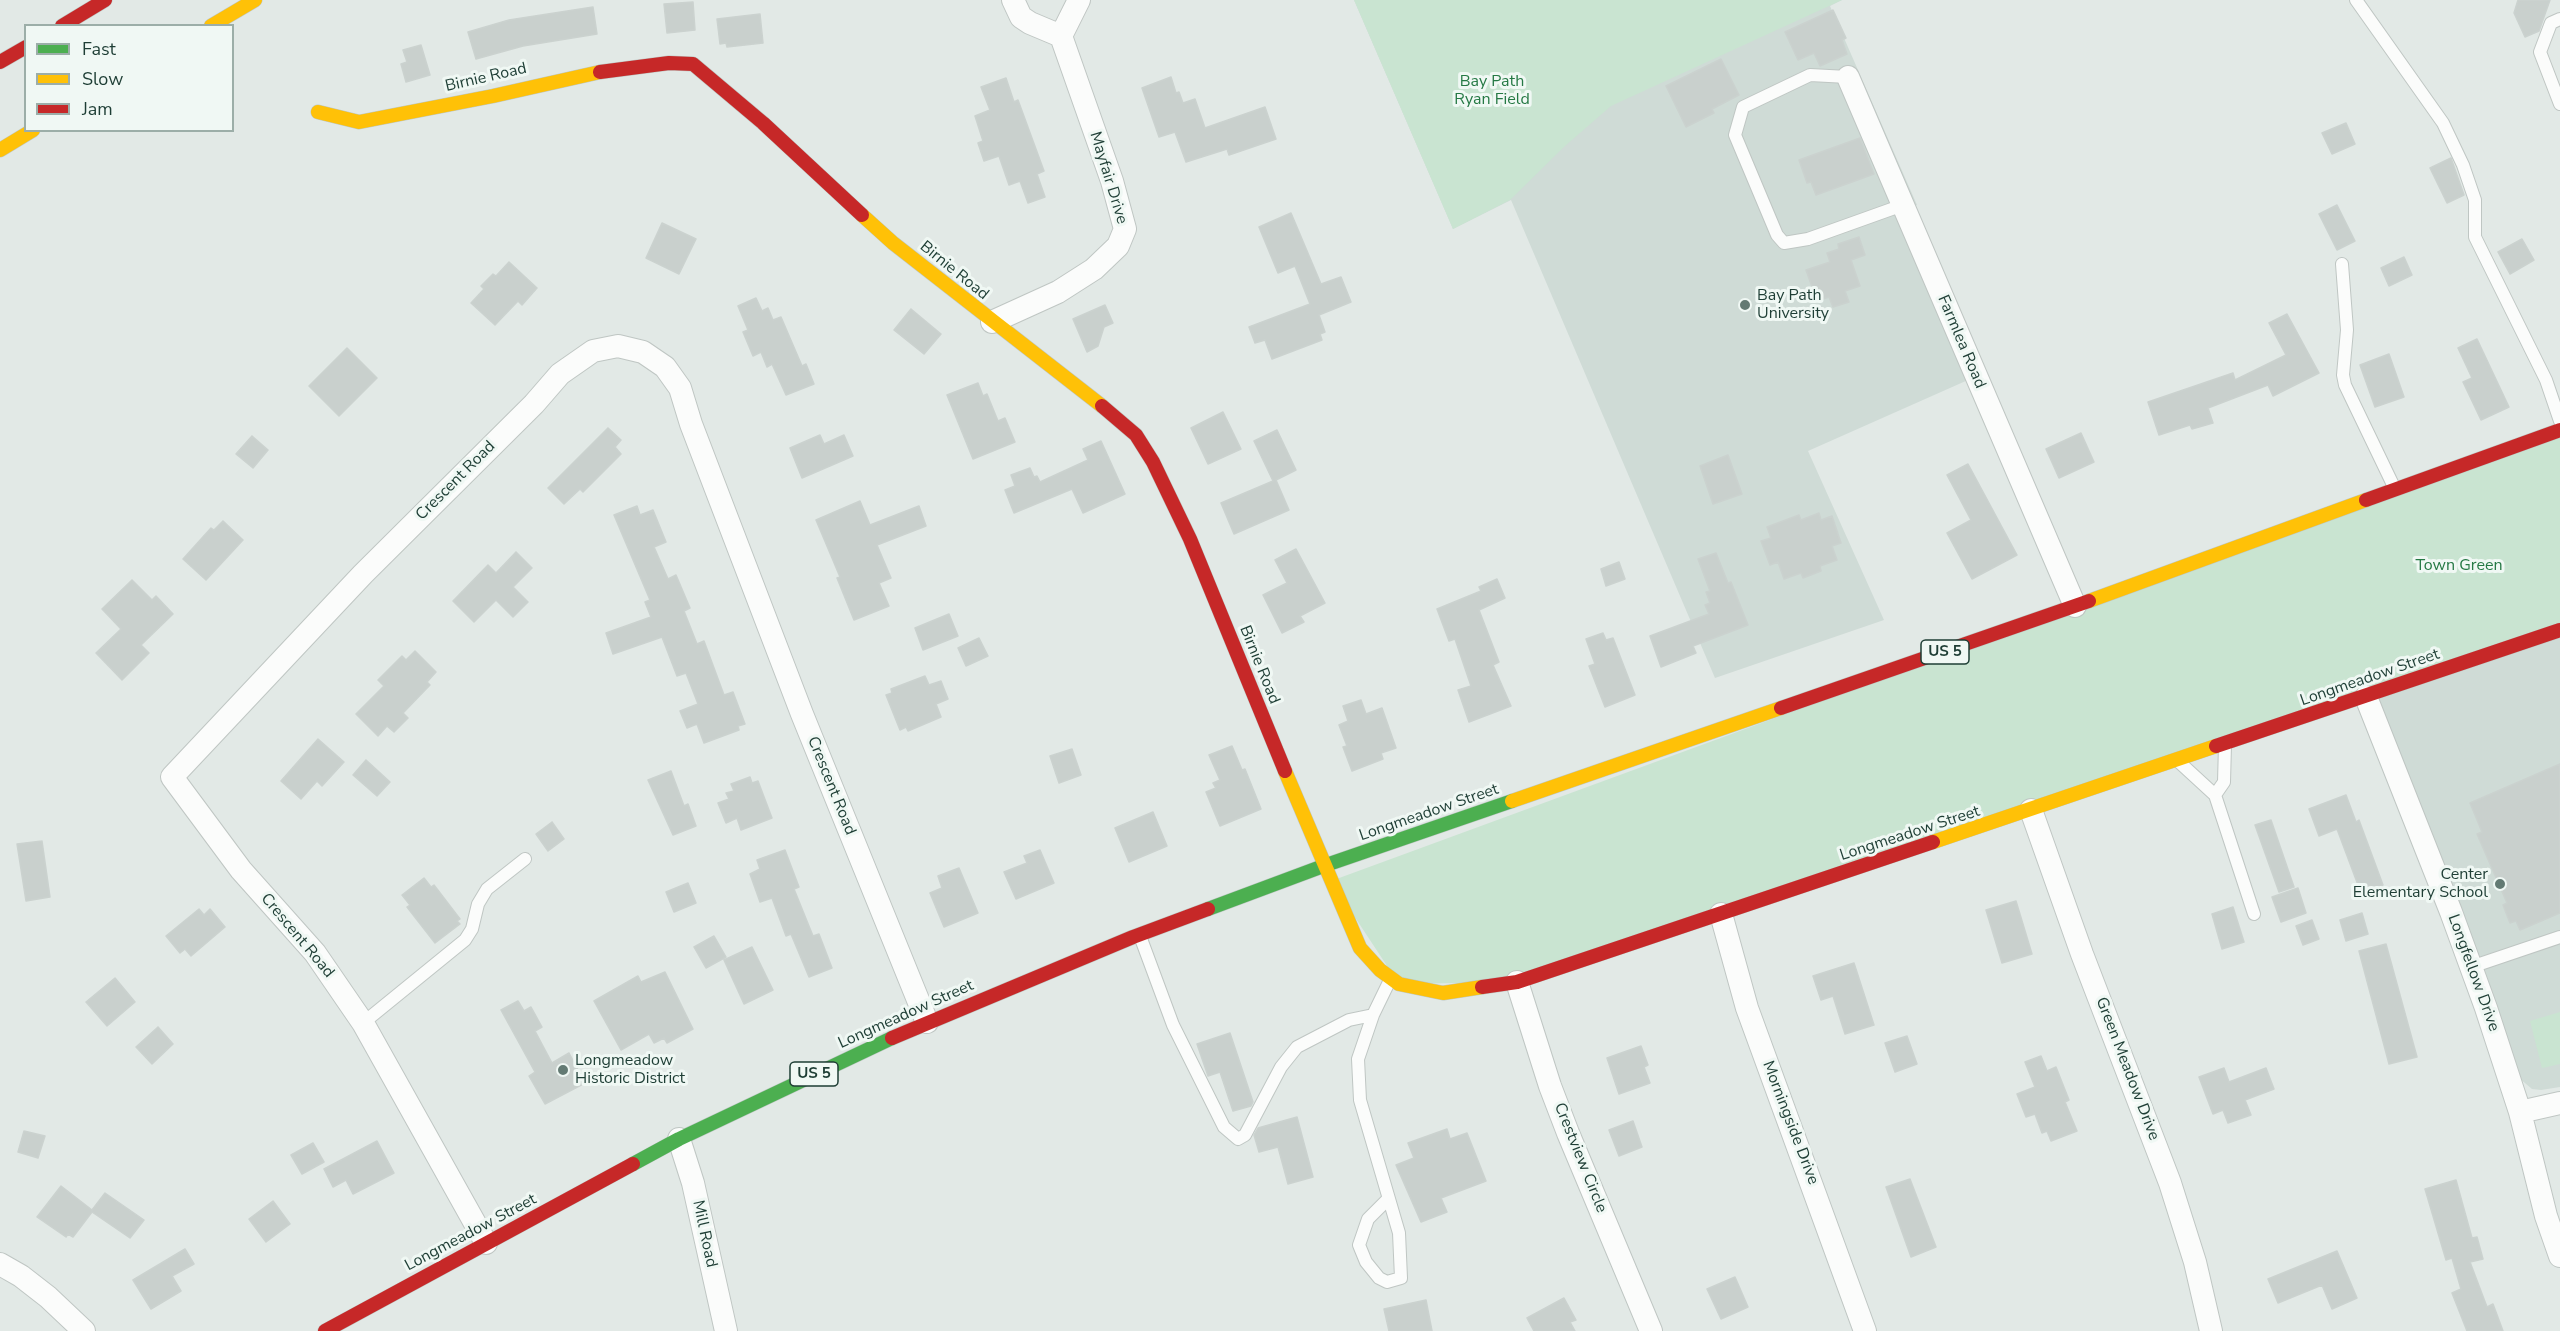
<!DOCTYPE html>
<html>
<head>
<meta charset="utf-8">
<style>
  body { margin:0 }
  #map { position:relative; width:2560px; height:1331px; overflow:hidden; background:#e2e9e6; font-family:"Nunito Sans",sans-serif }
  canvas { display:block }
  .legend { position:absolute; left:24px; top:24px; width:210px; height:108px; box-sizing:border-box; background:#f0f8f4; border:2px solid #9caea8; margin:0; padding:8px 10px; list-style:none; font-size:18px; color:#1e3e35 }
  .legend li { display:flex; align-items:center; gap:12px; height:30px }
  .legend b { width:30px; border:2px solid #9caea8 }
</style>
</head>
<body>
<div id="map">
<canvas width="2560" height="1331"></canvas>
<ul class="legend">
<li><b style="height:8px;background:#4caf50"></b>Fast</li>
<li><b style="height:8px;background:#ffc107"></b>Slow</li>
<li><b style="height:8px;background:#c62828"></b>Jam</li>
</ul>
</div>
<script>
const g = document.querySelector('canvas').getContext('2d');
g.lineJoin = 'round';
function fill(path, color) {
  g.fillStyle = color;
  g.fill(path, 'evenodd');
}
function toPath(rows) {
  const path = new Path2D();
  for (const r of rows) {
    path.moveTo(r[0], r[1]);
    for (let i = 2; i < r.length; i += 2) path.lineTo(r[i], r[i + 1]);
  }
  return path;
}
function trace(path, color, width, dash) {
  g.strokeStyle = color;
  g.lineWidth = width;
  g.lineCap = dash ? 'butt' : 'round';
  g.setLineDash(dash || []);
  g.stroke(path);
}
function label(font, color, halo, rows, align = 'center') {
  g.font = font + ' "Nunito Sans",sans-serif';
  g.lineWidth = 6;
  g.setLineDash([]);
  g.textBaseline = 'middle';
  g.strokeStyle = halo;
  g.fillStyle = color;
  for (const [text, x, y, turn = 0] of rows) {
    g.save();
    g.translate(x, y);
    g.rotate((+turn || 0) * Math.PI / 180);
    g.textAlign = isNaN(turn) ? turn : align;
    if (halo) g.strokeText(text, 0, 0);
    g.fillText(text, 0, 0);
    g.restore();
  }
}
const built = toPath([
  [1354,0,1842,0,1830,6,1917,205,1896,214,1968,380,1808,451,1884,620,1715,678,1511,200,1453,229],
  [2560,630,2560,1087,2541,1090,2532,1089,2519,1078,2366,697]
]);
const green = toPath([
  [1354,0,1842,0,1611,106,1565,146,1510,200,1453,229],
  [2560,430,2560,630,1517,982,1399,984,1331,881],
  [2560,1012,2560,1064,2542,1068,2530,1021]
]);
const building = toPath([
  [2518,0,2550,0,2539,31,2525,37,2514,13,2518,0],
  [693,2,695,30,667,33,664,4,693,2],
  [593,7,597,34,523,46,476,59,468,32,509,20,593,7],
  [1833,10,1846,38,1842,40,1847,54,1820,66,1814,53,1798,60,1785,32,1833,10],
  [760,14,763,43,727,47,726,43,720,44,717,19,760,14],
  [421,45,430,75,406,82,401,64,407,62,403,50,421,45],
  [1721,59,1739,95,1712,109,1714,113,1686,127,1666,86,1721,59],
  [1171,77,1176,93,1179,92,1183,103,1195,99,1205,128,1265,107,1276,139,1229,155,1227,149,1186,162,1175,132,1159,137,1142,88,1171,77],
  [1006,78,1014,102,1018,100,1044,171,1037,174,1045,197,1028,203,1020,181,1009,185,999,156,984,161,978,143,983,141,975,116,990,110,981,87,1006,78],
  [2346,123,2355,144,2332,154,2322,133,2346,123],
  [1860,138,1874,174,1816,195,1811,182,1807,183,1799,160,1860,138],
  [2451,158,2464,195,2447,203,2430,168,2451,158],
  [2337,205,2355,241,2337,250,2319,214,2337,205],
  [1291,213,1321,284,1341,277,1351,302,1319,315,1325,332,1320,334,1322,340,1272,359,1265,340,1255,343,1249,327,1310,304,1295,266,1278,273,1259,227,1291,213],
  [662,223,696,239,679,274,646,258,662,223],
  [1859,237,1865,255,1851,260,1860,286,1845,291,1849,302,1833,307,1829,297,1817,301,1806,270,1830,262,1827,253,1839,249,1838,244,1859,237],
  [2522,239,2534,260,2510,274,2498,252,2522,239],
  [2404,257,2412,275,2389,286,2381,268,2404,257],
  [509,262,537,288,522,305,518,301,495,325,471,303,484,289,481,286,493,274,496,276,509,262],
  [756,298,762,311,768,308,773,320,781,317,802,366,806,364,814,384,786,395,772,364,767,367,761,352,753,356,743,332,748,330,738,306,756,298],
  [1105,305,1113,323,1104,327,1098,346,1087,352,1073,319,1105,305],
  [911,309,941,334,924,354,894,330,911,309],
  [2287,314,2319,373,2273,396,2268,385,2208,408,2213,423,2192,429,2190,425,2159,435,2148,402,2233,373,2235,380,2286,355,2269,323,2287,314],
  [2477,339,2509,407,2481,420,2463,382,2472,378,2458,348,2477,339],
  [347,348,377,378,339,416,309,386,347,348],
  [2389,354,2404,397,2375,407,2360,365,2389,354],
  [978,383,983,396,987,394,998,421,1005,418,1015,442,973,459,947,395,978,383],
  [1223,412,1241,449,1208,464,1191,428,1223,412],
  [608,428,621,440,615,447,621,454,583,492,580,489,564,504,548,488,608,428],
  [1277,430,1296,470,1276,480,1289,510,1234,534,1221,503,1273,481,1254,441,1277,430],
  [2081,433,2094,462,2059,478,2046,449,2081,433],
  [820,435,824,444,844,435,853,456,802,478,790,448,820,435],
  [252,436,268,450,253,468,236,454,252,436],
  [1101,441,1125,494,1083,513,1072,489,1014,513,1005,490,1015,486,1011,475,1030,468,1034,477,1037,476,1040,482,1088,460,1083,449,1101,441],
  [1728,455,1742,494,1713,504,1700,466,1728,455],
  [1968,464,2017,555,1972,579,1947,533,1971,520,1947,475,1968,464],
  [860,501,870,525,919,506,926,526,877,545,891,578,879,583,889,606,854,620,837,578,840,577,816,520,860,501],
  [637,506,640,515,653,510,666,542,654,547,668,579,676,575,690,608,684,611,697,644,704,641,724,695,733,692,745,724,738,726,739,730,704,743,697,724,687,728,680,711,698,704,686,673,677,676,662,637,613,654,606,633,651,617,645,602,650,600,614,515,637,506],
  [1819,513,1821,520,1832,516,1841,543,1832,546,1837,560,1820,566,1821,571,1803,578,1801,573,1784,579,1778,562,1770,565,1761,541,1771,538,1767,527,1799,515,1801,520,1819,513],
  [223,521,243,540,206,580,183,559,211,528,214,530,223,521],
  [1296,549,1325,603,1300,616,1304,622,1282,633,1263,595,1287,583,1275,560,1296,549],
  [516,552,532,568,513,587,528,602,513,617,496,600,474,622,453,601,488,565,496,573,516,552],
  [1716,553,1728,583,1731,582,1748,625,1693,646,1696,653,1661,667,1650,636,1709,614,1705,605,1710,603,1706,592,1710,591,1698,559,1716,553],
  [1619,562,1625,579,1606,586,1601,569,1619,562],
  [1497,579,1505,598,1479,610,1499,662,1493,665,1511,706,1469,722,1458,690,1471,686,1455,639,1449,641,1437,609,1481,591,1479,587,1497,579],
  [132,580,152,600,156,596,173,614,141,645,149,653,122,680,96,653,121,629,102,609,132,580],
  [949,614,958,636,923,650,915,628,949,614],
  [1603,633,1606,640,1613,638,1635,695,1605,707,1589,666,1595,664,1586,639,1603,633],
  [979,638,988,656,966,666,958,648,979,638],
  [415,651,436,672,427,682,430,685,403,713,408,718,394,732,387,726,378,736,356,714,384,686,378,680,402,656,406,660,415,651],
  [925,676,929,685,941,681,948,699,936,704,941,717,908,731,906,727,900,730,886,695,892,693,891,689,925,676],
  [1361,700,1366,714,1382,708,1396,748,1381,753,1383,759,1352,771,1343,747,1347,746,1339,725,1348,721,1343,706,1361,700],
  [318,739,344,762,322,786,317,781,301,799,281,781,318,739],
  [1232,746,1242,770,1245,769,1261,809,1220,826,1206,792,1216,788,1213,783,1220,780,1209,755,1232,746],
  [1072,749,1081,775,1059,783,1050,756,1072,749],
  [366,760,390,782,377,796,353,775,366,760],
  [2560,764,2560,913,2520,930,2516,921,2510,923,2503,905,2507,903,2477,834,2482,832,2470,803,2560,764],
  [671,771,684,806,688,804,696,826,673,835,648,780,671,771],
  [750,777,752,783,758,781,772,818,741,830,737,818,726,823,718,803,729,799,726,793,734,791,731,784,750,777],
  [2346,795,2356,822,2359,820,2383,885,2361,893,2337,829,2319,836,2309,809,2346,795],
  [1153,812,1167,846,1129,862,1115,828,1153,812],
  [2271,820,2294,887,2279,892,2255,825,2271,820],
  [552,822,564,839,548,851,536,834,552,822],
  [42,841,50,897,26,901,17,844,42,841],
  [785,850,799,887,794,889,813,936,819,934,832,968,809,977,791,934,786,936,772,898,760,902,750,874,760,869,757,860,785,850],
  [1040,850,1054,883,1016,899,1004,872,1027,863,1024,856,1040,850],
  [959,868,978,913,944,927,930,893,942,888,938,876,959,868],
  [424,878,431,887,434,885,460,919,457,921,460,924,435,943,407,907,410,905,402,895,424,878],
  [688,883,696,903,674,912,666,892,688,883],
  [2298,888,2306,913,2281,922,2272,897,2298,888],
  [2016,901,2032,954,2002,963,1986,910,2016,901],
  [2233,907,2244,942,2222,949,2212,914,2233,907],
  [199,909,204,915,210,909,225,927,191,956,185,949,180,953,166,936,199,909],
  [2362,913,2368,934,2346,941,2340,920,2362,913],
  [2312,920,2319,939,2303,945,2296,926,2312,920],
  [714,936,726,957,706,968,694,947,714,936],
  [2386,944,2417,1057,2389,1064,2359,951,2386,944],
  [752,947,773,990,744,1004,724,960,752,947],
  [1854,963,1874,1025,1845,1034,1833,996,1821,1000,1813,976,1854,963],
  [665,972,693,1029,667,1043,664,1038,654,1043,649,1034,621,1050,594,1001,638,976,641,982,665,972],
  [115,978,135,1002,107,1026,86,1002,115,978],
  [518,1001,524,1011,531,1007,542,1027,535,1031,552,1063,569,1053,585,1083,545,1104,529,1076,535,1072,501,1010,518,1001],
  [158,1027,173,1044,152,1064,136,1047,158,1027],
  [1230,1033,1253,1102,1251,1106,1233,1111,1220,1072,1208,1076,1197,1044,1230,1033],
  [1907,1036,1917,1064,1895,1072,1885,1043,1907,1036],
  [1641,1046,1648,1065,1644,1067,1650,1083,1619,1094,1607,1058,1641,1046],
  [2041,1056,2047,1071,2056,1067,2069,1100,2065,1102,2077,1131,2051,1141,2047,1131,2042,1133,2035,1114,2026,1117,2017,1094,2035,1087,2025,1062,2041,1056],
  [2224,1068,2229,1082,2266,1068,2274,1089,2245,1100,2251,1115,2228,1123,2223,1110,2213,1114,2199,1077,2224,1068],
  [1297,1117,1313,1177,1288,1184,1278,1147,1259,1152,1254,1135,1258,1128,1297,1117],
  [1633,1121,1642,1147,1619,1156,1609,1130,1633,1121],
  [1447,1129,1450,1139,1467,1133,1486,1181,1441,1198,1447,1212,1421,1222,1396,1165,1414,1158,1408,1143,1447,1129],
  [24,1131,45,1136,38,1158,18,1152,24,1131],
  [377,1141,394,1173,353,1194,346,1180,333,1187,324,1169,377,1141],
  [313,1143,324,1162,302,1174,291,1155,313,1143],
  [1910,1179,1936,1247,1911,1257,1886,1187,1910,1179],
  [2456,1180,2472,1238,2477,1237,2483,1259,2470,1262,2487,1307,2493,1304,2503,1331,2467,1331,2452,1293,2461,1289,2452,1258,2446,1260,2425,1189,2456,1180],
  [61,1186,92,1210,105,1193,144,1220,130,1238,92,1212,73,1237,68,1234,66,1237,37,1217,61,1186],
  [273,1201,290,1224,266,1242,249,1219,273,1201],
  [185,1249,194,1264,172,1276,181,1291,151,1309,133,1280,185,1249],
  [2337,1251,2357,1298,2332,1309,2322,1285,2278,1303,2268,1279,2337,1251],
  [1735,1277,1748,1307,1721,1319,1707,1289,1735,1277],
  [1564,1298,1576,1320,1570,1322,1575,1331,1534,1331,1527,1318,1564,1298],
  [1426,1300,1432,1331,1389,1331,1384,1309,1426,1300]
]);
const lane = toPath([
  [2356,0,2443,123,2463,165,2475,200,2475,237,2546,380,2560,421],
  [2560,19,2551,23,2540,52,2560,104],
  [1848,77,1810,75,1743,107,1735,135,1777,235,1784,243,1808,239,1903,205],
  [2342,264,2347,330,2343,375,2345,385,2395,489],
  [2178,761,2215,795,2254,914],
  [2215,795,2224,782,2225,745],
  [1140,936,1173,1025,1224,1127,1238,1139,1245,1135,1281,1067,1297,1047,1349,1020,1373,1015],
  [2471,967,2560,937],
  [363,1023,465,940,472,929,478,904,487,889,525,859],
  [1388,1199,1368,1219,1359,1245,1366,1262,1379,1278,1387,1282,1401,1278,1399,1233,1360,1100,1358,1059,1373,1015,1390,980]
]);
const street = toPath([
  [1061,36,1079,0],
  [1848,77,2075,606],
  [992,322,1058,292,1094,269,1118,246,1125,229,1112,181,1061,36,1030,23,1021,17,1013,0],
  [2366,697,2451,912,2486,1008,2520,1112,2546,1216,2560,1256],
  [2031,810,2082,954,2170,1183,2195,1262,2211,1331],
  [1721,914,1747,1008,1865,1331],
  [1517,982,1550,1086,1568,1133,1651,1331],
  [2520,1112,2560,1103],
  [679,1139,693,1183,726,1331],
  [486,1243,363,1023,315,953,241,870,172,777,363,574,534,404,560,374,593,351,618,346,643,352,665,367,680,388,691,424,802,714,927,1022],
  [0,1264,21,1276,48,1297,84,1331]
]);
const fast = toPath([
  [1208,909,1326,865,1512,801],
  [633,1164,679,1139,892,1038]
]);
const slow = toPath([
  [211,26,255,0],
  [318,112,359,122,493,96,600,72],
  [0,150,33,130],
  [862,215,893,243,1102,406],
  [2089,601,2366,500],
  [1285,771,1360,948,1380,970,1399,984,1443,993,1482,987],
  [1512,801,1781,708],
  [1933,842,2216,746]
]);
const jam = toPath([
  [62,26,105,0],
  [0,62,26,47],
  [600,72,669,63,693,64,763,123,862,215],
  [1102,406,1136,435,1153,462,1190,539,1285,771],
  [2366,500,2560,430],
  [1781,708,2089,601],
  [2216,746,2560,630],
  [1482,987,1517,982,1933,842],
  [892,1038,1133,937,1208,909],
  [325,1331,633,1164]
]);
const markers = [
  [1745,305,6,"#637a73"],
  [2500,884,6,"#637a73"],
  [563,1070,6,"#637a73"]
];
const shields = [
  [1945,652,48],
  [814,1074,48]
];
const shieldNames = [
  ["US 5",1945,652],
  ["US 5",814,1074]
];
const streetNames = [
  ["Birnie Road",486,78,-13],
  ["Mayfair Drive",1108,178,73],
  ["Birnie Road",954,271,39],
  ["Farmlea Road",1961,342,67],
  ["Crescent Road",456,481,-45],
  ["Birnie Road",1259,665,68],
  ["Longmeadow Street",2370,678,-19],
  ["Crescent Road",831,786,68],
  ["Longmeadow Street",1429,813,-19],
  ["Longmeadow Street",1910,834,-18],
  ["Crescent Road",297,936,50],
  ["Longfellow Drive",2473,973,70],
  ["Longmeadow Street",906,1015,-24],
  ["Green Meadow Drive",2127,1069,69],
  ["Morningside Drive",1790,1123,69],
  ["Crestview Circle",1580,1158,68],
  ["Longmeadow Street",471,1233,-28],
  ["Mill Road",704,1234,78]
];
const parkNames = [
  ["Bay Path",1492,82],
  ["Ryan Field",1492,100],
  ["Town Green",2459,566]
];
const poiNames = [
  ["Bay Path",1757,296],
  ["University",1757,314],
  ["Center",2488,875,"right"],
  ["Elementary School",2488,893,"right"],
  ["Longmeadow",575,1061],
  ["Historic District",575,1079]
];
fill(built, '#cfdbd6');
fill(green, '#c9e4d1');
fill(building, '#c9d0cd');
trace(building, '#cbd2cf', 1.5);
trace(lane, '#bfc6c3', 14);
trace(street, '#bfc6c3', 24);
trace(fast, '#bdc7c3', 15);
trace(slow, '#bdc7c3', 15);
trace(jam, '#bdc7c3', 15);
trace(lane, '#fbfcfb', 12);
trace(street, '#fbfcfb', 22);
trace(fast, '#4caf50', 14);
trace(slow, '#ffc107', 14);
trace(jam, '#c62828', 14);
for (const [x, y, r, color] of markers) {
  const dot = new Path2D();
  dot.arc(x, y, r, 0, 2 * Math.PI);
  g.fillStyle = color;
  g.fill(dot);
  trace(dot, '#f0f8f4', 2);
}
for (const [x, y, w] of shields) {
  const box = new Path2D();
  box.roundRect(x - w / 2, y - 12, w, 24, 4.5);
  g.fillStyle = '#f0f8f4';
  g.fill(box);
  trace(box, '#1e3e35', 1.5);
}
label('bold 15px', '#1e3e35', null, shieldNames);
label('16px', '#1e3e35', '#f0f8f4', streetNames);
label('16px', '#257944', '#f0f8f4', parkNames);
label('16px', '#1e3e35', '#f0f8f4', poiNames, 'left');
</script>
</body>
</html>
